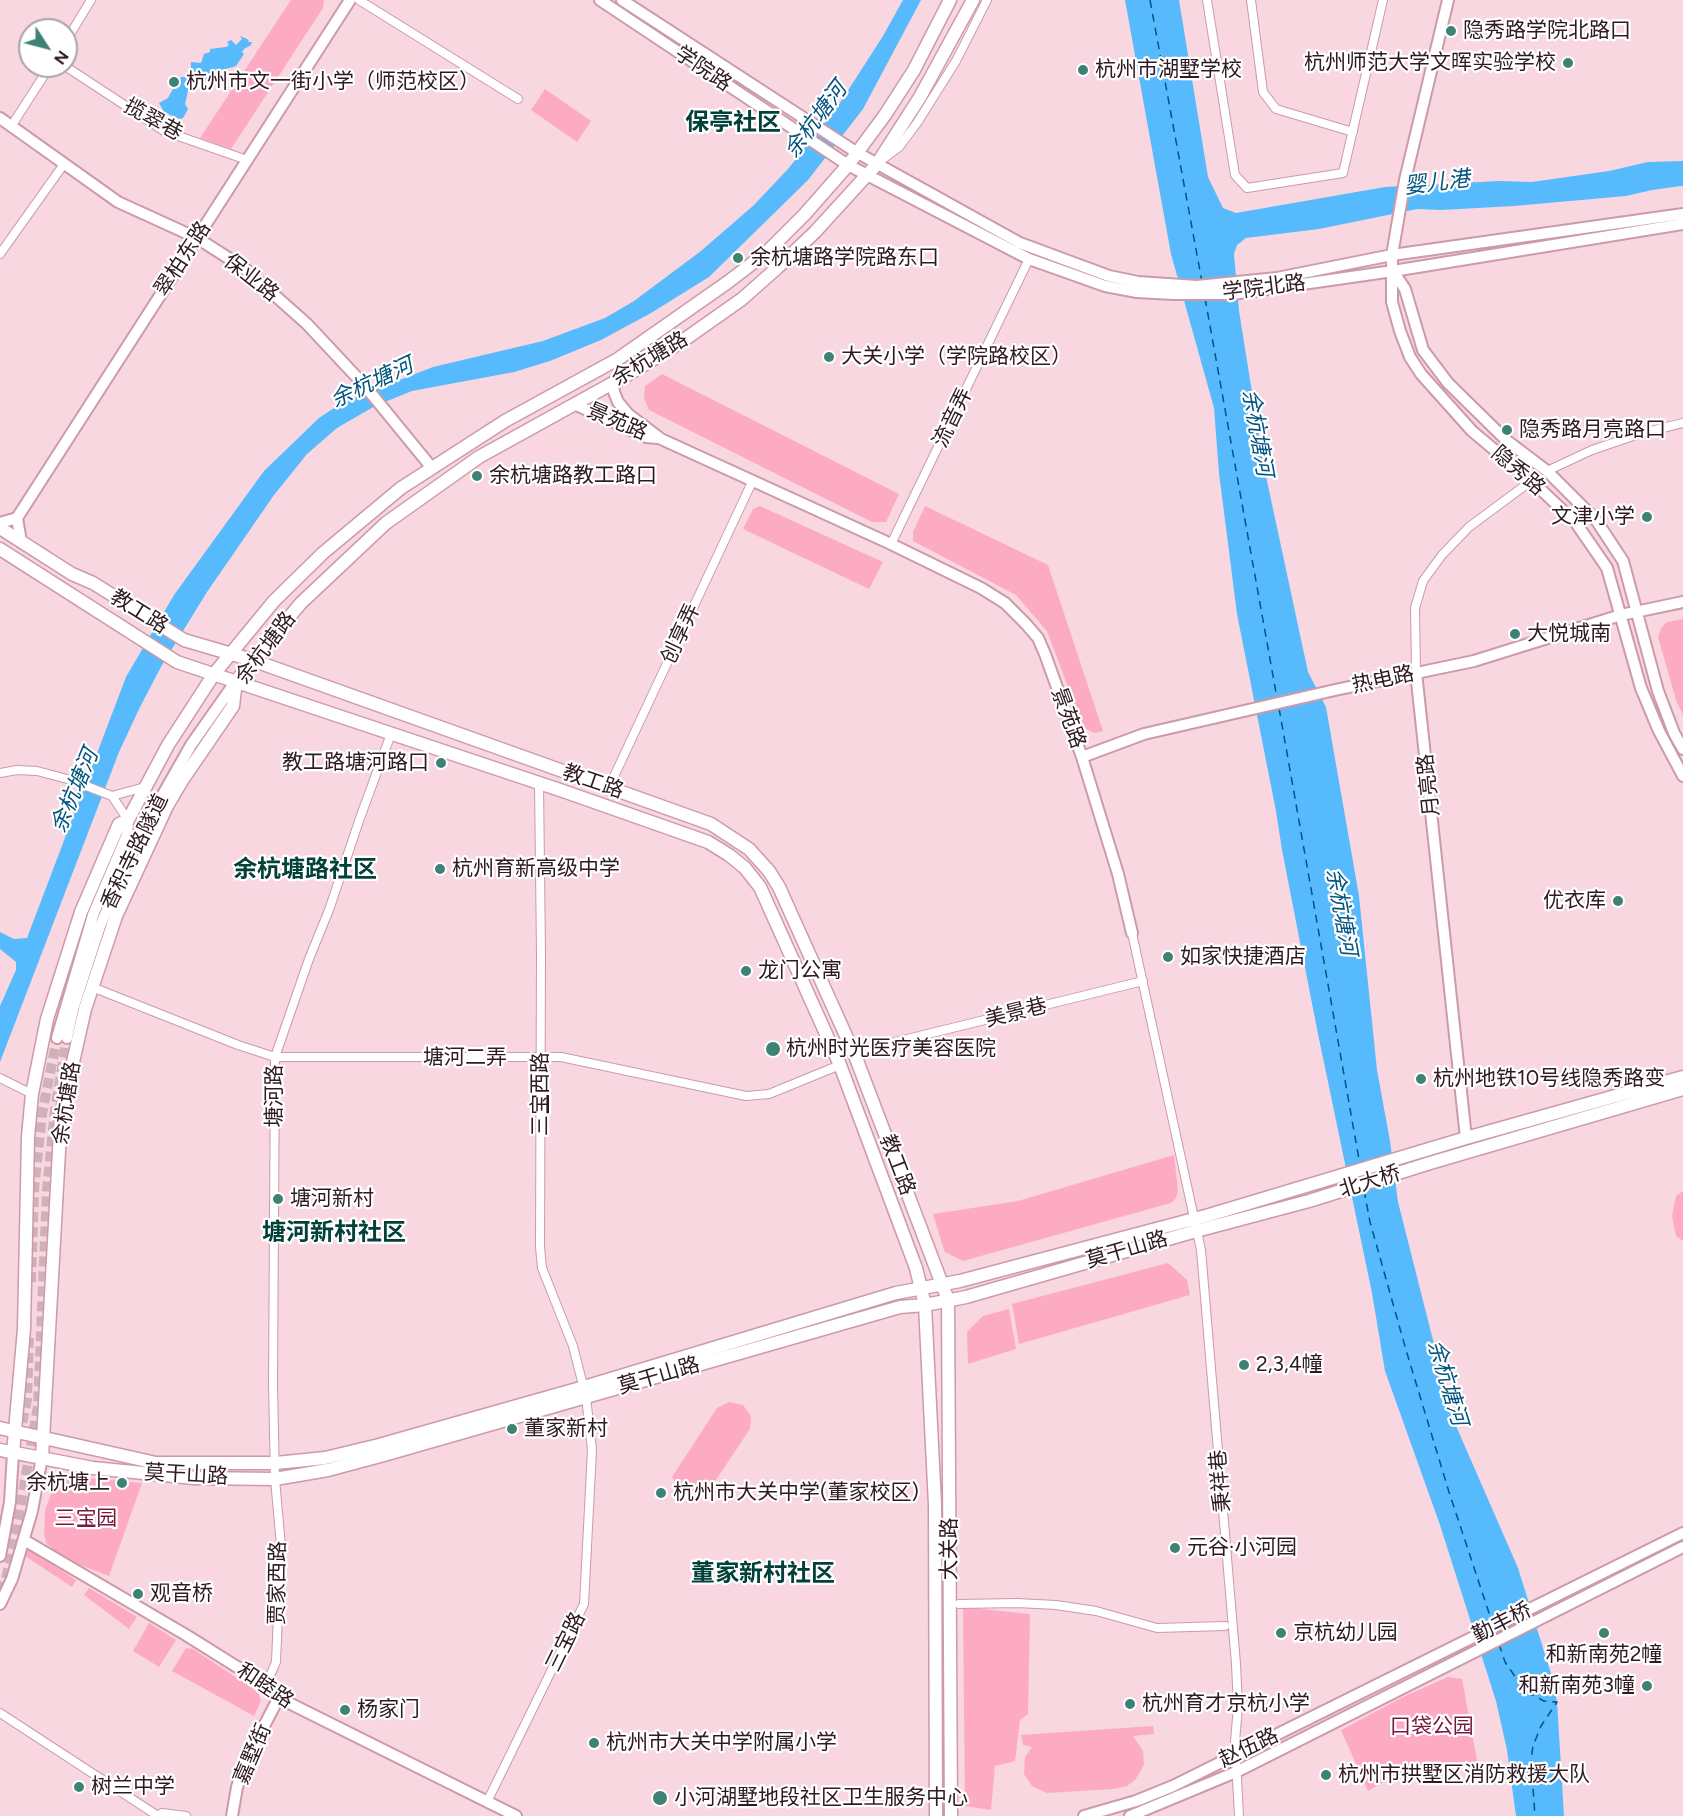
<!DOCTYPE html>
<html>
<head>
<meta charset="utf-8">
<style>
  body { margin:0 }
  #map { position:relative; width:1683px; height:1816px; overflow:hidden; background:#f8d7e0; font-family:Figtree,sans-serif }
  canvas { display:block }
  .north { position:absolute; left:18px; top:18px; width:60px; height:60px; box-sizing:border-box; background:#fff; border:2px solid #aba3a6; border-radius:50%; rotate:126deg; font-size:16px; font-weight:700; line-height:24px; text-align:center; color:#2e1a20 }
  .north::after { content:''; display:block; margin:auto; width:21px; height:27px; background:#3e8276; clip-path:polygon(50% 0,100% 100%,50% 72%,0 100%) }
</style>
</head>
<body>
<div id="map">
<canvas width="1683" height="1816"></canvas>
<div class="north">N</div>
</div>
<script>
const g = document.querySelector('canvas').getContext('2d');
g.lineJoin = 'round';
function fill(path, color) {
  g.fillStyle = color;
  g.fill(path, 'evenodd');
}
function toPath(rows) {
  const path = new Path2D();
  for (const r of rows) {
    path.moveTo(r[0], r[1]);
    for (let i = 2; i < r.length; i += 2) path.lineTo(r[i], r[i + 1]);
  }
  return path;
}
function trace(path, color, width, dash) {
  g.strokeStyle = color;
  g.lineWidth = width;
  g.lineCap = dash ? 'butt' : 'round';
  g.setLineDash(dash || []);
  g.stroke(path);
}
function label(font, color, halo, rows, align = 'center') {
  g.font = font + ' Figtree,"Noto Sans SC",sans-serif';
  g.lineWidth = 4.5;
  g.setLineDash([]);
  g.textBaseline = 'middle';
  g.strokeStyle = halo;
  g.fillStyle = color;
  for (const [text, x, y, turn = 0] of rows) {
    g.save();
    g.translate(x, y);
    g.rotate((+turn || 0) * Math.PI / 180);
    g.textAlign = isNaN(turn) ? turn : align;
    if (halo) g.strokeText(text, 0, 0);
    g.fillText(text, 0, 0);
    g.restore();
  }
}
const green = toPath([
  [291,0,324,0,323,8,231,149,200,138],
  [545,89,591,121,577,142,531,110],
  [662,374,899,494,886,522,872,522,649,410,644,398,645,386],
  [760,506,883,562,869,589,743,529,753,509],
  [925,506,1048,565,1103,731,1094,733,1083,727,1047,631,1016,595,913,541,913,532],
  [1683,619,1683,715,1676,700,1658,637,1661,628,1667,622],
  [1174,1155,1178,1191,1176,1198,1171,1203,963,1261,945,1252,942,1244,933,1214,1018,1201],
  [1683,1191,1683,1241,1676,1236,1672,1216,1676,1196],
  [1168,1263,1187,1280,1190,1295,1019,1344,1012,1304],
  [1009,1309,1016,1349,968,1364,967,1332,983,1316],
  [729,1402,743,1405,751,1416,750,1429,707,1493,694,1499,682,1495,672,1477,717,1408],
  [69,1476,142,1483,109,1576,78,1564,55,1551,46,1543,44,1533,45,1511,54,1485,60,1478],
  [27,1547,76,1580,72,1587,25,1556],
  [89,1588,137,1617,129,1629,84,1595],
  [963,1607,1030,1614,1028,1714,1020,1720,1015,1761,995,1766,991,1810,965,1806],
  [149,1623,176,1640,159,1667,133,1651],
  [186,1648,193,1649,258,1692,261,1701,254,1716,172,1671],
  [1448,1677,1462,1679,1478,1766,1425,1766,1387,1780,1368,1791,1341,1730,1401,1698],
  [1153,1726,1154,1734,1133,1736,1143,1751,1144,1765,1135,1780,1127,1786,1113,1789,1047,1793,1032,1786,1024,1774,1025,1757,1032,1747,1023,1745,1021,1735]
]);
const water = toPath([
  [903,0,921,0,863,109,808,180,709,277,651,313,601,340,550,361,514,372,412,391,375,406,337,428,307,454,274,495,207,592,162,665,140,707,119,752,0,1062,0,1006,16,970,16,962,0,949,0,932,14,939,27,938,126,677,174,595,264,471,319,418,343,402,433,367,543,341,605,318,634,301,701,251,754,205,788,169,838,106,883,36],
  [1125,0,1179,0,1208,177,1223,208,1236,213,1385,187,1499,181,1532,182,1609,171,1648,162,1683,161,1683,186,1681,186,1652,190,1626,196,1514,206,1441,210,1417,209,1319,229,1246,238,1237,245,1234,254,1239,311,1264,467,1308,672,1326,707,1359,896,1377,1070,1390,1141,1398,1202,1453,1419,1518,1568,1553,1680,1557,1702,1564,1816,1516,1816,1507,1750,1496,1701,1440,1525,1385,1371,1372,1293,1318,1034,1282,850,1276,811,1237,614,1219,473,1214,408,1171,254],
  [240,36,249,40,248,42,252,42,251,45,244,49,242,52,244,54,236,66,209,74,208,81,201,88,196,84,192,85,191,91,188,91,185,104,188,109,183,118,179,119,164,112,159,103,168,98,173,89,170,87,172,84,175,86,176,81,181,79,180,77,185,77,191,70,191,62,201,63,204,54,210,52,210,49,226,47,229,45,227,42,231,40,236,45,242,39]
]);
const ferry = toPath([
  [1150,0,1202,282],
  [1205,298,1277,698],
  [1279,708,1360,1165],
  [1364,1190,1370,1222,1406,1350,1449,1492,1492,1622],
  [1499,1644,1505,1662,1525,1691,1544,1701,1557,1702,1541,1726,1533,1746,1531,1759,1535,1816]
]);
const secondaryTunnel = toPath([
  [31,1282,34,1190,42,1114,57,1038],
  [19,1437,27,1400,29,1333],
  [0,1592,5,1583,14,1543,38,1406,47,1190,55,1109,67,1038]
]);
const street = toPath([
  [359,0,518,99],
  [1207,0,1235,175,1247,188,1343,173,1383,0],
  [1251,0,1263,92,1276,109,1353,132],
  [66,41,91,0],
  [65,66,164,131,247,160],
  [12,125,50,66],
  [883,159,899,147,917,123,956,61,987,0],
  [0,254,64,164],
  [1547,471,1592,450,1639,434,1683,423],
  [891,544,1029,259],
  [1416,672,1415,608,1423,581,1442,555,1469,527,1531,481],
  [0,773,17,770,37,771,71,780,112,796,128,820],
  [609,787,753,480],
  [112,796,145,787],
  [1132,933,1201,1250,1236,1664,1238,1707,1235,1741,1239,1816],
  [92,987,238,1045,275,1057,561,1057,746,1096,769,1094,840,1065],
  [856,1058,891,1043,1143,981],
  [0,1078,32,1094],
  [959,1604,1017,1603,1056,1605,1096,1611,1157,1628,1225,1626],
  [266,1685,276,1662,281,1546,275,1479,273,1385,275,1057,309,959,329,910,360,818,391,734],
  [0,1713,158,1816],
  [487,1802,584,1604,592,1450,586,1397,573,1346,542,1268,540,1247,541,954,539,783],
  [158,1816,162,1813,186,1816]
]);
const secondary = toPath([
  [600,0,848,165,1029,259,1105,286,1137,292,1173,294,1233,294,1393,271,1683,224],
  [622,0,856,152,1020,243,1109,276,1138,282,1197,286,1277,278,1392,255,1683,214],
  [1448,0,1405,180,1392,255,1392,302,1400,331,1410,357,1421,374,1472,431,1534,483,1576,523,1607,568,1641,688,1659,731,1683,776],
  [0,118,118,202,197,238,244,268,307,324,365,386,432,468],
  [1393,271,1405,289,1423,350,1448,383,1506,440,1547,471,1596,520,1623,561,1658,691,1674,733,1683,749],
  [613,382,614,392,618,402,628,414,661,439,891,544,981,588,1005,603,1026,624,1038,638,1045,654,1082,757,1118,874,1132,933],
  [574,404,646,437,657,438],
  [17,518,21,542],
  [0,523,17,518,350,0],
  [1416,672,1466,1138],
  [1082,757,1144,734,1335,690,1474,661,1621,615,1683,602],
  [57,1038,93,915,127,835,128,820],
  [67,1038,73,1009,100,926,140,835,191,745,236,681],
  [24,1540,186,1635,266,1685,289,1703,516,1816],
  [0,1556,10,1502,13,1453],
  [0,1604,12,1579,32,1511,42,1457],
  [232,1816,237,1787,246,1761,280,1695],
  [1084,1816,1136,1801,1173,1786,1683,1533],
  [1130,1816,1236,1772,1683,1547]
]);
const primary = toPath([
  [0,528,72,574,93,583,184,640,252,660,711,824,749,849,769,871,779,887,856,1058,948,1300,951,1816],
  [0,549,177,662,563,791,708,842,729,855,745,868,760,887,840,1065,916,1268,925,1305,935,1505,936,1816],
  [0,1428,156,1463,276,1463,325,1458,379,1445,584,1387,896,1293,960,1281,1209,1215,1466,1138,1683,1077],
  [0,1450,93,1468,194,1478,275,1479,328,1470,384,1455,900,1307,925,1305,966,1297,1196,1231,1309,1201,1430,1163,1683,1089],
  [13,1453,24,1329,28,1137,32,1094,47,1019,81,912,119,824,128,820,168,745,214,674,274,601,323,553,401,488,505,421,618,359,728,282,767,252,805,214,848,165,885,115,914,70,950,0],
  [42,1457,61,1115,85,1009,116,916,148,847,167,806,183,779,233,706,236,681,301,603,386,523,479,457,631,373,681,342,742,299,777,268,815,232,877,164,920,97,973,0]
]);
const markers = [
  [1451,31,6,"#3e8276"],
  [1568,63,6,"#3e8276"],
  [1083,70,6,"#3e8276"],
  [174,82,6,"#3e8276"],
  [738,258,6,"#3e8276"],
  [829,357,6,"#3e8276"],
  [1507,430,6,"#3e8276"],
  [477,476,6,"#3e8276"],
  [1647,517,6,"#3e8276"],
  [1515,634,6,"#3e8276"],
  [441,763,6,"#3e8276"],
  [440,869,6,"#3e8276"],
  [1618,901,6,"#3e8276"],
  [1168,957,6,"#3e8276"],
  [746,971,6,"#3e8276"],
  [773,1049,8,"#3e8276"],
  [1421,1079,6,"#3e8276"],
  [278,1199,6,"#3e8276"],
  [1244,1365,6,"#3e8276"],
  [512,1429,6,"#3e8276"],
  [122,1483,6,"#3e8276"],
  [661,1493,6,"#3e8276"],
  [1175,1548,6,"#3e8276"],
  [138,1594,6,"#3e8276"],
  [1281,1633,6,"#3e8276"],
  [1604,1633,6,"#3e8276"],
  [1647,1686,6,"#3e8276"],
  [1130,1704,6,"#3e8276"],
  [345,1710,6,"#3e8276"],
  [594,1743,6,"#3e8276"],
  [1326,1775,6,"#3e8276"],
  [79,1787,6,"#3e8276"],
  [660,1798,8,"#3e8276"]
];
const poiNames = [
  ["隐秀路学院北路口",1463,31],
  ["杭州师范大学文晖实验学校",1556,63,"right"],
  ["杭州市湖墅学校",1095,70],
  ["杭州市文一街小学（师范校区）",186,82],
  ["余杭塘路学院路东口",750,258],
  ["大关小学（学院路校区）",841,357],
  ["隐秀路月亮路口",1519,430],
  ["余杭塘路教工路口",489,476],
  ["文津小学",1635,517,"right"],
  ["大悦城南",1527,634],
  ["教工路塘河路口",429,763,"right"],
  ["杭州育新高级中学",452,869],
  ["优衣库",1606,901,"right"],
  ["如家快捷酒店",1180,957],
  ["龙门公寓",758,971],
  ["杭州时光医疗美容医院",786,1049],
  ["杭州地铁10号线隐秀路变",1433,1079],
  ["塘河新村",290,1199],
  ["2,3,4幢",1256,1365],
  ["董家新村",524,1429],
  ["余杭塘上",110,1483,"right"],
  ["杭州市大关中学(董家校区)",673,1493],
  ["元谷·小河园",1187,1548],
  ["观音桥",150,1594],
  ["京杭幼儿园",1293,1633],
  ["和新南苑2幢",1604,1655,"center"],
  ["和新南苑3幢",1635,1686,"right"],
  ["杭州育才京杭小学",1142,1704],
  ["杨家门",357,1710],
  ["杭州市大关中学附属小学",606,1743],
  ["杭州市拱墅区消防救援大队",1338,1775],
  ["树兰中学",91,1787],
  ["小河湖墅地段社区卫生服务中心",674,1798]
];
const streetNames = [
  ["学院路",703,69,34],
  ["揽翠巷",153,120,29],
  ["翠柏东路",183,259,-57],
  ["保业路",251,278,38],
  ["学院北路",1264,288,-7],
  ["余杭塘路",650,359,-31],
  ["流音弄",953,418,-64],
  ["景苑路",617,422,23],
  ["隐秀路",1518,471,41],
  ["教工路",139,612,32],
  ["创享弄",681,634,-65],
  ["余杭塘路",266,648,-53],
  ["热电路",1383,680,-12],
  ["景苑路",1068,718,70],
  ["教工路",593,782,19],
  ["月亮路",1429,785,-96],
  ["香积寺路隧道",135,852,-64],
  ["美景巷",1016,1013,-14],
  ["塘河二弄",465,1058],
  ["三宝西路",541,1094,-90],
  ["塘河路",275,1096,-90],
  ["余杭塘路",67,1103,-81],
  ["教工路",897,1165,69],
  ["北大桥",1370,1182,-17],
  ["莫干山路",1127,1250,-16],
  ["莫干山路",659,1376,-16],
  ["莫干山路",186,1475,3],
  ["秉祥巷",1221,1481,-95],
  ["大关路",950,1549,-90],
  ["贾家西路",278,1583,-89],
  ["勤丰桥",1502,1623,-27],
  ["三宝路",566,1642,-64],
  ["和睦路",265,1686,34],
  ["赵伍路",1249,1748,-26],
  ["嘉墅街",253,1754,-67]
];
const parkNames = [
  ["三宝园",86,1519],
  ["口袋公园",1432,1727]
];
const waterNames = [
  ["余杭塘河",816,120,-53],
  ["婴儿港",1437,183,-7],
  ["余杭塘河",372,383,-25],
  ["余杭塘河",1257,433,80],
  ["余杭塘河",75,791,-67],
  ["余杭塘河",1341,912,80],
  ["余杭塘河",1447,1383,73]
];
const quarterNames = [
  ["保亭社区",733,123],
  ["余杭塘路社区",305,870],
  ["塘河新村社区",334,1233],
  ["董家新村社区",763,1574]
];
fill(green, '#fdabc3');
fill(water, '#56bafc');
trace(ferry, '#03547f', 1.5, [8, 6]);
trace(secondaryTunnel, '#d0b1ba', 10, [10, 5]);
trace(street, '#cd9aa8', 10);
trace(secondary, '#cd9aa8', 14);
trace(primary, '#cd9aa8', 15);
trace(street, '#fff', 8);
trace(secondary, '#fff', 10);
trace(primary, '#fff', 12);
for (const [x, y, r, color] of markers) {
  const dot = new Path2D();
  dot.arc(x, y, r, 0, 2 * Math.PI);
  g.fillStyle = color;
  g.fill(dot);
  trace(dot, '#fff', 2);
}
label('21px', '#2e1a20', '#fff', poiNames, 'left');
label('21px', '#2e1a20', '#fff', streetNames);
label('21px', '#76193f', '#fff', parkNames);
label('italic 22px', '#03547f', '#fff', waterNames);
label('bold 24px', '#024139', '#fff', quarterNames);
</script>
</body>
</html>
